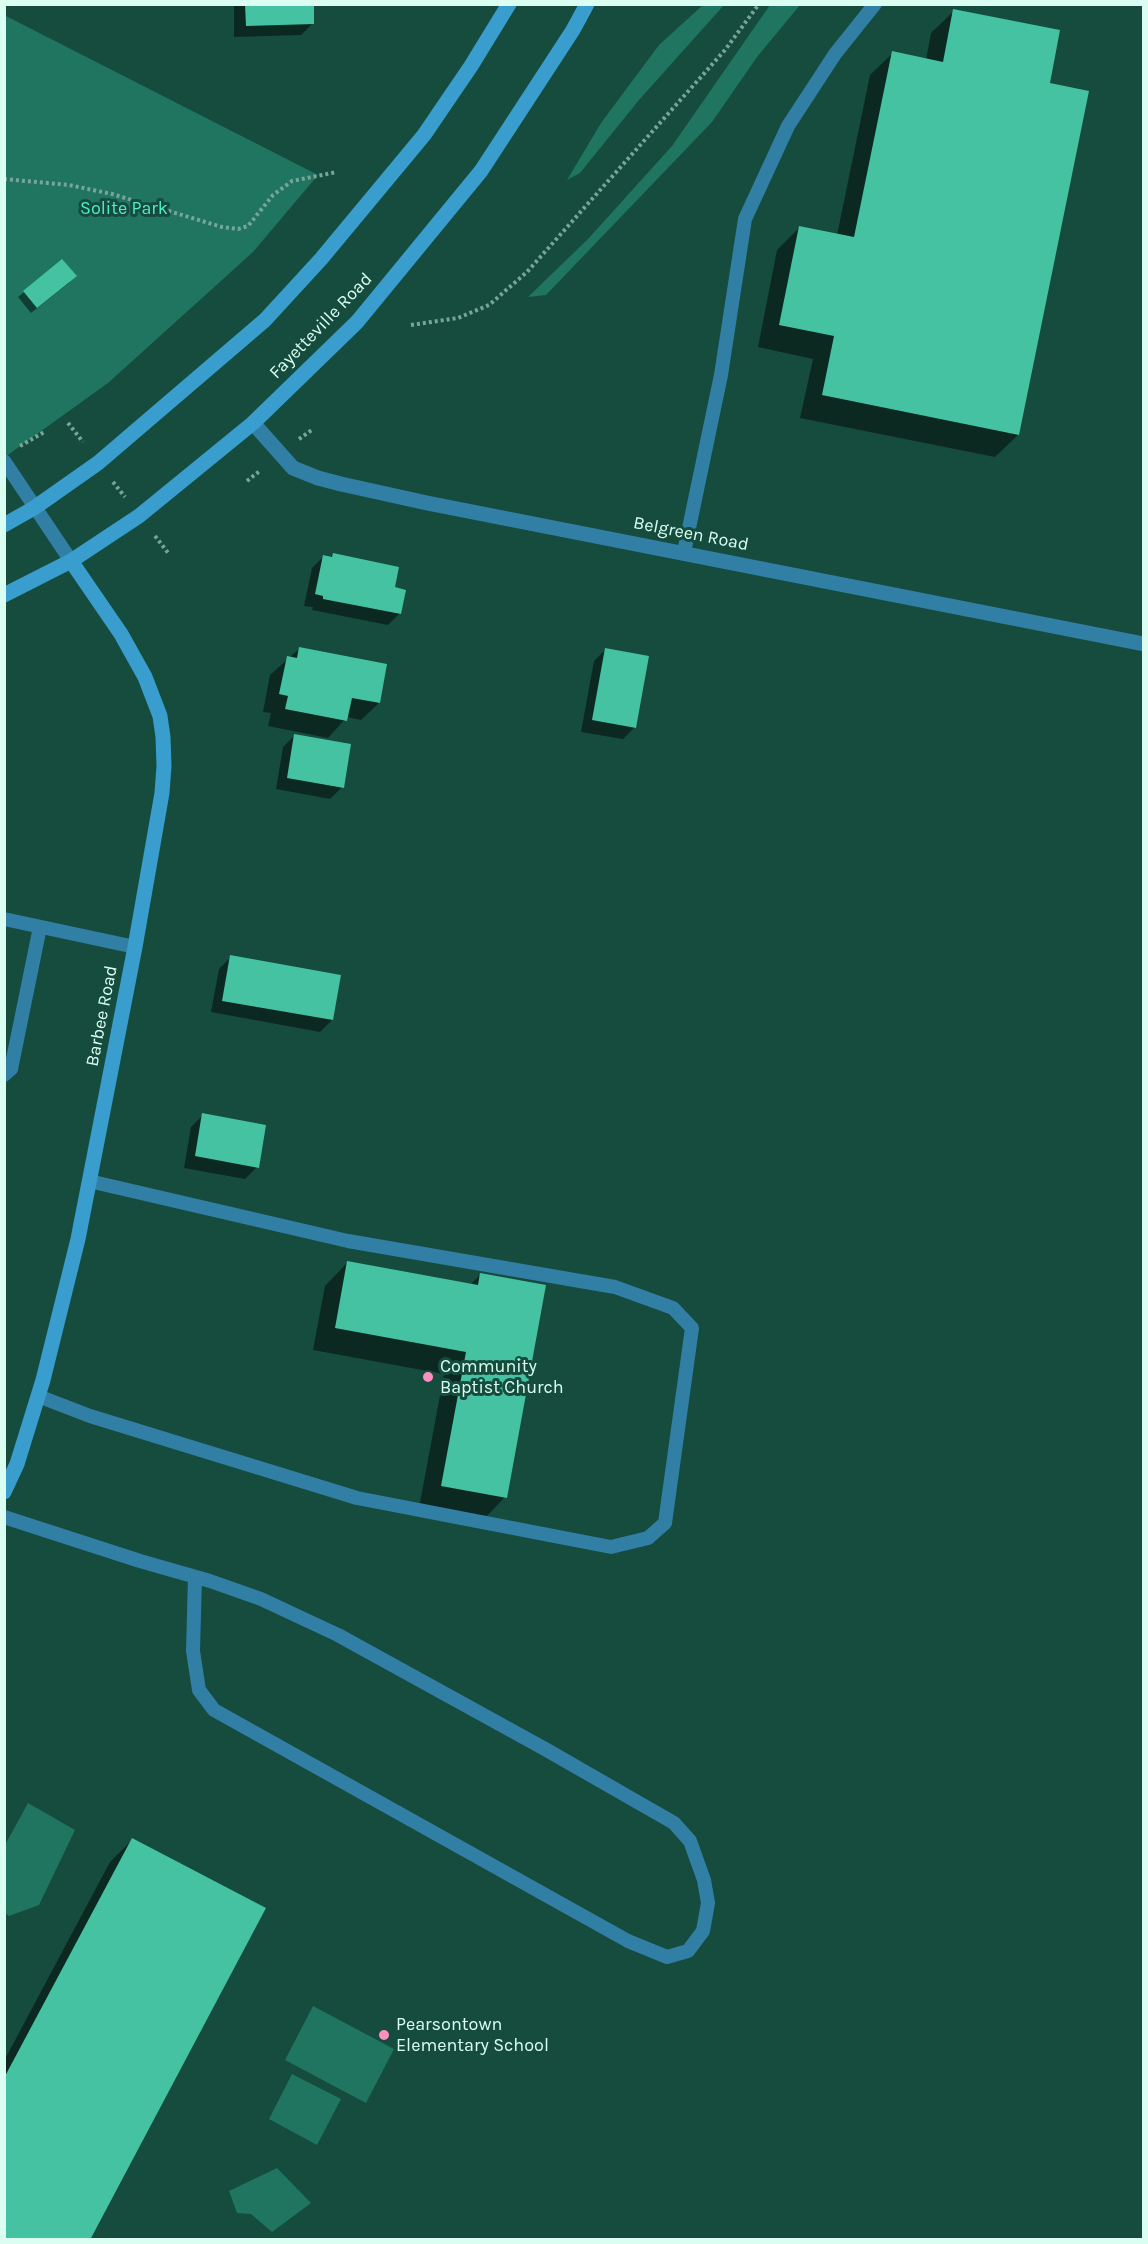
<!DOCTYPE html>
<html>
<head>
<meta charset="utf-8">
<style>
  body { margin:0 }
  #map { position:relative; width:1148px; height:2244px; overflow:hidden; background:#154c3e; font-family:Karla,sans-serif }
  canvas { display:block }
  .frame { position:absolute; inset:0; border:6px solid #dafff2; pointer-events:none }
</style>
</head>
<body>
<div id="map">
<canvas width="1148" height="2244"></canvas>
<div class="frame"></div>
</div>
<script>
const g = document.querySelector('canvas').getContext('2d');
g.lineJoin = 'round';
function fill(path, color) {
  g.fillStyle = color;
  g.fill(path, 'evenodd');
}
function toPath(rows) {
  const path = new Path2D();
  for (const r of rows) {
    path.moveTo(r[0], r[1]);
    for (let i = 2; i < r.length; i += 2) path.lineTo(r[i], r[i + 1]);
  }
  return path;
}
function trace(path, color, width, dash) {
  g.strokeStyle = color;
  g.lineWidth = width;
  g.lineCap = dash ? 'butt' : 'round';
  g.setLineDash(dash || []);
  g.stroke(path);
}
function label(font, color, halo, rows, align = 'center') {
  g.font = font + ' Karla,sans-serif';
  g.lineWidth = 6;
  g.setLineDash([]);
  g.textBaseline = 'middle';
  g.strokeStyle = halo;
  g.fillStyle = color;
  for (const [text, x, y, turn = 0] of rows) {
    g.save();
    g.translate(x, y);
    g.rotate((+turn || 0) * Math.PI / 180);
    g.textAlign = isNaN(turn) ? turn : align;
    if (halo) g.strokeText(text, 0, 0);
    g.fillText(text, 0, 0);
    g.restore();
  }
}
const green = toPath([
  [703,5,724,5,639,100,580,173,567,180,601,123,659,45],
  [770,5,800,5,757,57,712,122,546,295,528,297,588,239,672,146],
  [4,15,318,175,253,252,108,383,5,457],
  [28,1803,75,1830,39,1905,9,1916,5,1913,5,1845],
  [313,2006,394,2049,366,2103,285,2060],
  [292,2074,341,2099,317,2145,269,2119],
  [277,2168,311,2203,272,2232,251,2214,237,2213,229,2191]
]);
const shadow = toPath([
  [234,4,312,4,313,23,301,35,234,37],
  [954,11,1048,84,1018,435,995,457,800,418,813,359,758,347,777,250,800,227,837,235,870,75,893,53,926,60,931,33],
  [62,261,70,282,31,313,18,297],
  [333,554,393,588,399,614,388,625,312,610,313,607,304,606,312,568,324,556,330,558],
  [299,649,379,703,361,720,347,717,328,738,268,726,271,713,263,712,270,675],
  [605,650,635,727,623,739,581,732,594,661],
  [295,735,342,787,330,799,276,789,283,747],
  [231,957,339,976,332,1020,320,1032,211,1012,219,969],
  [203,1115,257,1167,245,1179,184,1168,191,1127],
  [347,1263,470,1285,481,1274,505,1497,483,1520,419,1508,444,1374,313,1350,325,1286],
  [132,1840,4,2240,4,2061,110,1862]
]);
const building = toPath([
  [245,4,314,4,314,24,246,26],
  [953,9,1060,30,1050,83,1089,91,1019,435,822,395,834,336,779,325,799,226,854,237,892,51,943,62],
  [62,259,77,276,37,308,23,291],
  [333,553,399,567,395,587,406,590,401,614,323,599,323,596,315,594,323,555,332,557],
  [299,647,387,664,380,703,352,698,347,721,285,709,288,696,279,694,287,656,297,658],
  [605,648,649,656,636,728,592,720],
  [294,734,351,744,344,788,287,778],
  [230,955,341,975,333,1020,222,1001],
  [202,1113,266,1125,259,1168,195,1156],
  [347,1261,478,1285,480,1273,546,1285,507,1498,441,1486,466,1352,335,1328],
  [132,1838,266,1908,90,2240,4,2240,4,2078]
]);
const path = toPath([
  [4,179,69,185,112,194,222,227,238,229,248,226,273,195,292,181,337,172],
  [411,325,458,318,489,305,527,272,725,50,759,4],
  [68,423,83,442],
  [299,439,313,429],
  [20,446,46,431],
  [247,481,261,470],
  [113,482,125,497],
  [155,536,169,554]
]);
const lane = toPath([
  [4,461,71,561],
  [684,552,721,375,745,219,788,126,835,54,875,4],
  [4,919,135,947],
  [4,1075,11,1069,40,927],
  [38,1396,90,1416,357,1498,611,1547,648,1538,665,1523,692,1328,673,1308,615,1287,348,1241,89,1181],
  [4,1517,140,1561,210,1581,261,1599,338,1635,545,1749,674,1823,690,1841,704,1880,708,1903,703,1931,688,1951,667,1957,628,1941,214,1710,199,1690,193,1651,195,1577]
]);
const street = toPath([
  [253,423,293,468,318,478,341,484,427,503,1144,644]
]);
const secondary = toPath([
  [4,525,34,508,98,463,265,320,321,259,424,135,471,66,509,4],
  [4,595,71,561,139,516,253,423,357,322,481,171,573,30,587,4],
  [4,1492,17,1464,43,1380,78,1239,135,947,162,793,164,766,163,737,160,716,145,677,121,634,71,561]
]);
const markers = [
  [428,1377,6,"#fd8ec0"],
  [384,2035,6,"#fd8ec0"]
];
const parkNames = [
  ["Solite Park",124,209]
];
const streetNames = [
  ["Fayetteville Road",321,326,-46],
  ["Belgreen Road",691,534,11],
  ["Barbee Road",102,1016,-79]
];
const poiNames = [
  ["Community",440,1367],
  ["Baptist Church",440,1388],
  ["Pearsontown",396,2025],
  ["Elementary School",396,2046]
];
fill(green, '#1f7560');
fill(shadow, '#0007');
fill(building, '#44c2a2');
trace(path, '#77a598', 4, [3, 3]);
trace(lane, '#317fa4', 14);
trace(street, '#317fa4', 15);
trace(secondary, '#399ecd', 15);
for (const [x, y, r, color] of markers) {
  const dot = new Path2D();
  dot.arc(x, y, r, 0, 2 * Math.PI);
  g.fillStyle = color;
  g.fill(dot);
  trace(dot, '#154c3e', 2);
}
label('18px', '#4eeec6', '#154c3e', parkNames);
label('18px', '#dafff2', '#154c3e', streetNames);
label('18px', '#dafff2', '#154c3e', poiNames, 'left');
</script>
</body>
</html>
